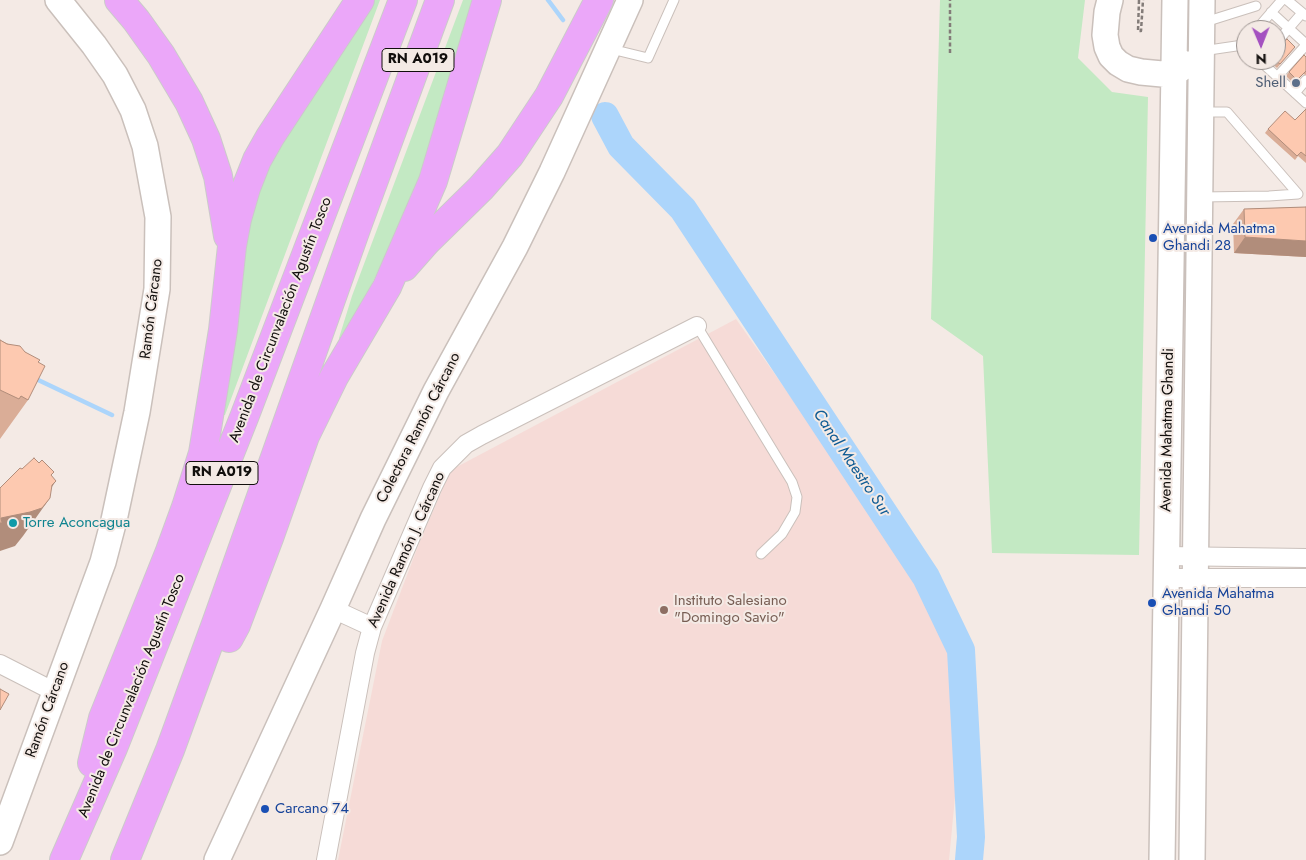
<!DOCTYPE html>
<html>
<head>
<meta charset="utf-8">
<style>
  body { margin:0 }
  #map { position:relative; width:1306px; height:860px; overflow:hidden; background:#f4eae5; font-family:Jost,sans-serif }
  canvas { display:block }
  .north { position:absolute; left:1236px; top:20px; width:50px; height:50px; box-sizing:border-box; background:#f4eae5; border:1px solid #9a928f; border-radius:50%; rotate:179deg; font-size:14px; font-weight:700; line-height:20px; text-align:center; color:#120f0d }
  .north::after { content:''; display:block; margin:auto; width:18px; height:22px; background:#a451c0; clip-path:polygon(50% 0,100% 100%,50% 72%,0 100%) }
</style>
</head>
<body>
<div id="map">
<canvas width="1306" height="860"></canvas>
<div class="north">N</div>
</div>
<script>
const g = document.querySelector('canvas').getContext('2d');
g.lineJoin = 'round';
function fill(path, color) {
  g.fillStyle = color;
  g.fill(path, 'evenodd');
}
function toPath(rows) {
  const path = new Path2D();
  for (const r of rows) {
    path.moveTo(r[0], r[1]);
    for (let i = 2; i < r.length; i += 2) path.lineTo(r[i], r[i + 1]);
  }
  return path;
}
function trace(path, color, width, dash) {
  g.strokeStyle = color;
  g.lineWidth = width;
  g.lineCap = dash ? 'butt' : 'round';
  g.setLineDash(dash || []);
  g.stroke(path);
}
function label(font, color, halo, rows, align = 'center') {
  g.font = font + ' Jost,sans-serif';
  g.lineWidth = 4;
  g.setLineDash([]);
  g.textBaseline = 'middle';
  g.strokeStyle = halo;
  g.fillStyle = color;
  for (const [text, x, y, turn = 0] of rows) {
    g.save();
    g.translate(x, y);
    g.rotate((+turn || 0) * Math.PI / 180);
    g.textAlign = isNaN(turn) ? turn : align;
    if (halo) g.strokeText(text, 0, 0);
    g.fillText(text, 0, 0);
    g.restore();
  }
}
const education = toPath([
  [736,319,920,580,952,650,959,755,949,860,338,860,382,641,420,541,451,470]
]);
const green = toPath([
  [370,0,380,0,225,415,223,415,254,187],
  [463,0,476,0,426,172,370,288,340,341,339,338,352,296],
  [940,0,1085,0,1078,58,1112,92,1148,97,1139,555,992,553,983,356,931,319]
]);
const stream = toPath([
  [548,0,563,20],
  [34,378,112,415]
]);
const river = toPath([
  [605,116,621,146,683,209,926,577,961,650,971,837,969,860]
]);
const path = toPath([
  [1139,0,1138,31,1141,31,1143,0],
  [950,53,950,0]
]);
const lane = toPath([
  [1287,0,1306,16],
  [1271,12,1306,44],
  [1205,22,1256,6],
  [1256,30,1282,0],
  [1276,43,1302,13],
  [611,49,648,58,674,0],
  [1202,51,1243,45,1246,42],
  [1259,60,1306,103],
  [1277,77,1306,45],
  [1295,93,1306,80],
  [1201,197,1269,196,1298,194,1227,112,1202,112],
  [697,326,792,482,797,497,795,512,782,534,761,554]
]);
const street = toPath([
  [1166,556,1306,558],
  [1166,578,1306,578],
  [333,609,372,627],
  [0,664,55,692],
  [326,860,365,653,372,627,432,488,442,468,466,444,482,435,697,326]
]);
const secondary = toPath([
  [1110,0,1107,12,1105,35,1107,47,1111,56,1118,63,1128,69,1141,72,1173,75,1187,64],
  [0,842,103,562,114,520,137,412,157,289,158,217,145,146,133,110,115,75,94,45,58,0],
  [217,860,333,609,373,519,436,391,515,247,552,172,630,0],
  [1162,860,1175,0],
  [1192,860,1202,0]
]);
const highway = toPath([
  [119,0,136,20,161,55,189,102,206,139,218,176,228,236],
  [404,267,426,242,481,188,510,155,549,96,599,0],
  [229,638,236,625,269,538,305,436,334,377,387,287,433,181,487,0],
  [92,763,103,718,170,551,186,507,203,453,223,330,232,246,237,219,246,188,257,160,270,137,360,0],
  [64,860,113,748,245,415,403,0],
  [125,860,170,750,217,621,357,226,440,0]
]);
const wall = toPath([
  [1280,45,1295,47,1277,68,1268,60,1276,60],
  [1306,57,1306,75,1303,74,1294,84,1286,76,1289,72],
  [1306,109,1306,163,1298,156,1295,160,1265,133,1268,129,1295,120],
  [1306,207,1306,257,1234,253,1233,224,1244,209],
  [0,340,25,352,38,362,28,400,0,439]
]);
const shadedWall = toPath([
  [1245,237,1306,241,1306,257,1234,253],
  [56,481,36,510,50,498,23,536,15,546,0,551,0,520,1,518,52,485]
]);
const building = toPath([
  [1270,23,1278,31,1276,33,1276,30,1264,30,1270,23],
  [1287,39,1295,47,1280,64,1275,60,1276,44,1280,45,1287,39],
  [1304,55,1306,57,1306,71,1297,80,1289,72,1304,55],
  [1306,109,1306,156,1301,152,1297,156,1268,129,1285,111,1295,120,1306,109],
  [1306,207,1306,241,1245,237,1244,209,1306,207],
  [0,340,7,344,20,346,25,352,40,360,38,362,45,366,28,400,21,396,19,399,0,390,0,340],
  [34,458,39,463,42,460,54,472,51,475,56,481,52,485,50,498,42,508,30,512,1,518,2,523,0,523,0,488,20,468,22,469,34,458],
  [0,689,9,694,0,710,0,689]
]);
const markers = [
  [1296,83,5,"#5c6f8a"],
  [1153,238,5,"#1a4fb4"],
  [13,523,5,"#0f9aa8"],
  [1152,603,5,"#1a4fb4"],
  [664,610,5,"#8d6e63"],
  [265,809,5,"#1a4fb4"]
];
const shields = [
  [418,60,72],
  [222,473,72]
];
const shieldNames = [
  ["RN A019",418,60],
  ["RN A019",222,473]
];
const serviceNames = [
  ["Shell",1286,83]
];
const transitNames = [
  ["Avenida Mahatma",1163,229],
  ["Ghandi 28",1163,246],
  ["Avenida Mahatma",1162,594],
  ["Ghandi 50",1162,611],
  ["Carcano 74",275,809]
];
const streetNames = [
  ["Ramón Cárcano",152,309,-83],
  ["Avenida de Circunvalación Agustín Tosco",281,320,-69],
  ["Colectora Ramón Cárcano",419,428,-63],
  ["Avenida Mahatma Ghandi",1168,430,-89],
  ["Avenida Ramón J. Cárcano",407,550,-66],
  ["Avenida de Circunvalación Agustín Tosco",132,696,-68],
  ["Ramón Cárcano",48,710,-70]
];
const cultureNames = [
  ["Torre Aconcagua",23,523]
];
const educationNames = [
  ["Instituto Salesiano",674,601],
  ["\"Domingo Savio\"",674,618]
];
const waterNames = [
  ["Canal Maestro Sur",851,463,56]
];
fill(education, '#f6dbd7');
fill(green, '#c3e9c3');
trace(stream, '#acd5fb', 4.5);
trace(river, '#acd5fb', 28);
trace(lane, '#cac0bb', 11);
trace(street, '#cac0bb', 20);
trace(secondary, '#cac0bb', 28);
trace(highway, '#cbcaca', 30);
trace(path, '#837c79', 2.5, [4, 2.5]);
trace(lane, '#fff', 9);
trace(street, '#fff', 18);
trace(secondary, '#fff', 25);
trace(highway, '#eba7f9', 28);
fill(wall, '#daad97');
fill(shadedWall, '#b18d7b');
fill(building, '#fdc9b0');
trace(building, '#b18d7b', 1);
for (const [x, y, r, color] of markers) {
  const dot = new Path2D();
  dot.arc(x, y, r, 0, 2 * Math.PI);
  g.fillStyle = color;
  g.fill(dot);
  trace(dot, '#f4eae5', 2);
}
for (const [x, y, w] of shields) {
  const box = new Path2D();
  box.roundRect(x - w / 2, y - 11.5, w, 23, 4);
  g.fillStyle = '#f4eae5';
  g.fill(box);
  trace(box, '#120f0d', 1);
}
label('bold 14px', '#120f0d', null, shieldNames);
label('15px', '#4e5e75', '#f4eae5', serviceNames, 'right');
label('15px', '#164399', '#f4eae5', transitNames, 'left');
label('15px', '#120f0d', '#f4eae5', streetNames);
label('15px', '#0d838f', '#f4eae5', cultureNames, 'left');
label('15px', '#785e54', '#f4eae5', educationNames, 'left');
label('italic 16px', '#0e5b94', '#f4eae5', waterNames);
</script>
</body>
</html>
